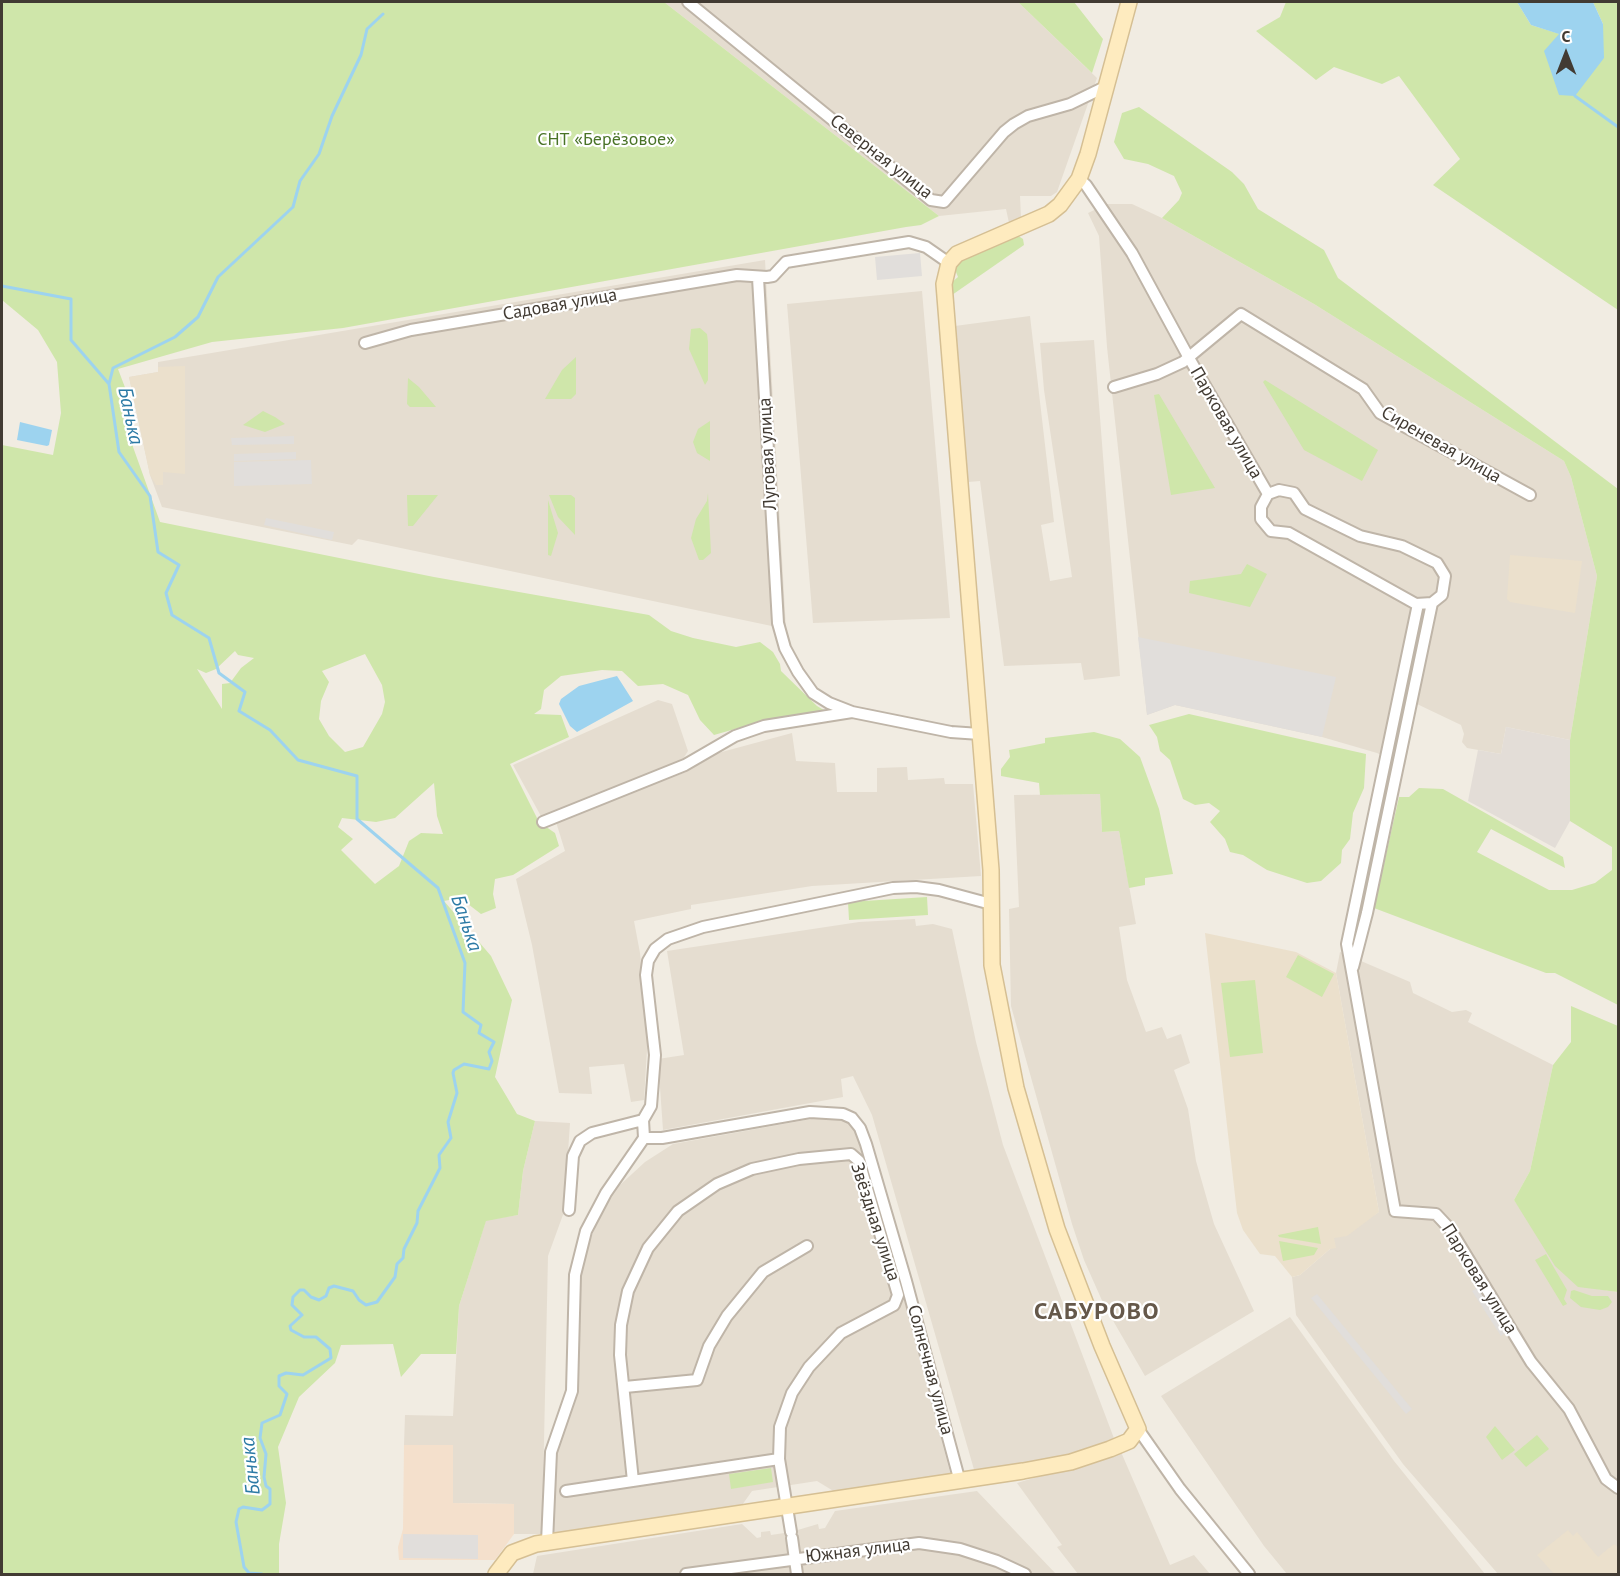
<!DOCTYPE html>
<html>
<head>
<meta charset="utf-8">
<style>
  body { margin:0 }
  #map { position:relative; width:1620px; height:1576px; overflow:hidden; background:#f1ece2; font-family:"PT Sans",sans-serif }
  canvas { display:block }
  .frame { position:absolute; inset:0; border:3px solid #423b33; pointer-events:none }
  .north { position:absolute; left:1536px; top:24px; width:60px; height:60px; -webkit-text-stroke:4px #fff; paint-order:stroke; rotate:0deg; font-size:16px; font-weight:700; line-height:24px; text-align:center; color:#423b33 }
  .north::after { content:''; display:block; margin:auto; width:21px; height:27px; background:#423b33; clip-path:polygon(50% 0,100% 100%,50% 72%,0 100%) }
</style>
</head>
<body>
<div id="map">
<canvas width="1620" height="1576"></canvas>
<div class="frame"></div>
<div class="north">С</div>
</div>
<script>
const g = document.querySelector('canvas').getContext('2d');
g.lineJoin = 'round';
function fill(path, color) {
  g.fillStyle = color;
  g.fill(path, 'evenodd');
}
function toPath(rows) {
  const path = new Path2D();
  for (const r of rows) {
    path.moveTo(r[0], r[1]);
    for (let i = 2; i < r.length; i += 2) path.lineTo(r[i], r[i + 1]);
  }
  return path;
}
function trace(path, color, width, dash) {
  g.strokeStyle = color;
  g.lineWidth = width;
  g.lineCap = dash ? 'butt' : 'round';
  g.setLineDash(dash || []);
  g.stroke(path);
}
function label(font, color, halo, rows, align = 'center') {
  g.font = font + ' "PT Sans",sans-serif';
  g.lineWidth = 4.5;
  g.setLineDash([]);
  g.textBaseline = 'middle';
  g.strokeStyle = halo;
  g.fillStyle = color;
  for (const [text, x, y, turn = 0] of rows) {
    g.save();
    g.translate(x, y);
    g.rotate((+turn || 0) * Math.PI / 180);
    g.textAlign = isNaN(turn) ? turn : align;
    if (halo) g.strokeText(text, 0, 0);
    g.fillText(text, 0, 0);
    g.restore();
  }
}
const residential = toPath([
  [664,2,1018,2,1097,78,1057,192,1051,196,1020,196,1021,218,1009,223,1006,209,939,216],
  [1107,204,1132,204,1162,218,1314,304,1564,461,1571,477,1597,576,1570,740,1506,727,1501,754,1467,748,1462,742,1464,734,1461,725,1417,704,1405,766,1377,753,1322,737,1175,705,1147,715,1107,347,1099,236,1088,213],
  [765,260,786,629,358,539,352,545,162,507,150,475,129,377,158,372,158,362],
  [922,291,950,618,813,623,787,304],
  [1030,316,1054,522,1041,525,1050,581,1072,577,1044,390,1040,343,1094,340,1120,676,1084,680,1081,663,1004,666,980,481,968,482,955,326],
  [658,700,672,704,688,751,681,762,542,818,513,765],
  [792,733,796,761,835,763,837,792,877,792,877,768,907,767,908,780,944,778,945,784,973,784,981,876,812,886,691,905,691,909,634,921,640,953,648,1033,644,1100,631,1102,624,1064,589,1067,592,1094,559,1093,532,945,516,879,565,851,556,822,686,772,718,753],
  [1100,794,1102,832,1119,831,1136,924,1119,927,1127,980,1146,1032,1162,1027,1167,1039,1181,1034,1190,1063,1174,1070,1188,1109,1196,1161,1214,1224,1254,1311,1145,1376,1104,1305,1084,1260,1072,1224,1011,1006,1009,909,1019,907,1014,795],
  [915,919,916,926,933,924,952,929,976,1042,1003,1145,1115,1441,1088,1452,975,1473,872,1115,853,1076,841,1079,843,1097,663,1130,658,1059,684,1055,667,951,859,922],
  [1340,952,1410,982,1413,993,1452,1012,1466,1010,1472,1013,1468,1022,1553,1065,1530,1171,1514,1200,1578,1286,1618,1292,1618,1574,1498,1574,1403,1464,1296,1315,1292,1277,1300,1275,1330,1249,1334,1238,1379,1212,1336,973],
  [817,1118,849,1121,864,1149,951,1476,835,1492,817,1481,752,1491,740,1508,552,1534,555,1446,577,1391,578,1291,581,1267,599,1216,620,1185,645,1162,673,1144],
  [535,1121,570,1123,564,1212,548,1256,542,1534,514,1534,514,1504,453,1503,404,1445,405,1415,453,1416,459,1306,486,1220,518,1215,523,1171],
  [1290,1317,1394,1461,1485,1574,1287,1574,1264,1546,1161,1396],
  [1121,1452,1170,1565,1194,1555,1210,1574,1078,1574,1057,1547,1062,1545,1017,1483],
  [977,1491,1056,1574,533,1574,537,1556,742,1524,757,1538,761,1537,761,1532,770,1531,771,1535,791,1532,818,1524,819,1529,825,1528,835,1511]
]);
const commercial = toPath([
  [404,1445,453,1445,453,1503,514,1504,514,1534,495,1560,399,1560,398,1547,403,1529]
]);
const industrial = toPath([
  [1506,727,1570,740,1570,821,1555,848,1468,801,1478,750,1501,754]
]);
const education = toPath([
  [185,366,185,474,163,472,163,485,156,485,150,475,129,377,158,372,158,367],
  [1510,555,1582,561,1575,613,1510,602,1507,599],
  [1205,933,1296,952,1336,973,1379,1212,1347,1236,1334,1238,1336,1248,1330,1249,1300,1275,1292,1277,1275,1256,1260,1254,1243,1230,1237,1213],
  [1568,1530,1573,1536,1577,1532,1598,1557,1614,1544,1618,1547,1618,1574,1554,1574,1537,1555]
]);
const green = toPath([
  [2,2,664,2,939,216,921,225,906,227,343,328,212,342,118,369,129,398,133,447,160,522,434,577,649,615,671,631,693,638,736,647,760,642,773,652,780,664,781,671,817,706,827,712,770,719,714,735,700,720,688,695,663,684,638,686,622,671,602,670,561,676,544,690,541,709,534,714,561,715,569,737,510,764,539,822,555,833,559,846,513,875,495,879,493,894,496,908,481,914,468,904,454,899,444,901,491,956,512,1000,495,1077,517,1114,535,1121,523,1171,518,1215,486,1221,459,1306,456,1354,421,1354,401,1377,393,1344,341,1345,335,1363,299,1397,278,1447,286,1503,279,1544,279,1574,2,1574,2,445,53,455,61,413,57,362,38,330,2,300],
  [235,651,238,655,254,658,241,668,230,683,222,684,222,709,197,669,206,673,216,669],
  [365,654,382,685,385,702,382,714,363,747,345,752,329,736,319,719,321,701,329,682,322,671],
  [434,783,437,816,443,834,421,833,409,841,399,866,375,884,341,850,353,839,338,827,342,818,376,822,395,818],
  [1018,2,1074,2,1103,39,1092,73],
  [1286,2,1517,2,1531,25,1560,34,1559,94,1603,24,1593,2,1618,2,1618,310,1433,185,1460,159,1399,76,1382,84,1334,67,1316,80,1256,31,1280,17],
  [1139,107,1232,172,1244,184,1258,209,1324,250,1338,278,1618,489,1618,1005,1555,973,1546,973,1374,908,1399,797,1409,797,1419,788,1443,789,1563,857,1565,868,1491,829,1477,852,1549,890,1572,890,1595,883,1612,870,1612,847,1570,821,1570,740,1597,576,1571,477,1564,461,1314,304,1162,218,1179,200,1182,193,1174,176,1148,164,1124,159,1114,142,1122,113],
  [1017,235,1023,239,1024,245,952,295,951,283,958,277,954,267,958,260],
  [700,328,707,334,708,342,708,380,705,385,689,349,691,329],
  [576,357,576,394,571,399,545,399,562,370],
  [408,378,419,387,436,407,410,407,407,404],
  [1265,380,1378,450,1362,481,1304,450,1263,382],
  [1159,394,1215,488,1171,495,1154,395],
  [263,411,275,417,285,424,265,432,243,425],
  [710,421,710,461,697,453,693,442,698,429],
  [708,493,711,553,703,560,699,560,691,538,696,519,707,501],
  [407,495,438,495,413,526,408,526],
  [549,495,571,495,575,498,575,535,558,517],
  [548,500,558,533,551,556,548,555],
  [1247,564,1267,574,1250,607,1189,593,1190,581,1241,574],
  [1189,714,1366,754,1364,788,1353,813,1350,839,1342,850,1341,863,1321,881,1307,883,1267,870,1243,855,1230,852,1225,839,1210,822,1220,811,1209,803,1195,805,1183,799,1170,760,1160,751,1157,737,1149,725],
  [1094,732,1120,739,1140,757,1159,809,1173,874,1145,878,1145,885,1129,888,1119,831,1102,832,1100,794,1040,795,1039,783,1001,776,1001,769,1010,757,1009,750,1045,743,1045,738],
  [927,897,928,915,849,920,848,902],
  [1298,955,1334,974,1322,997,1286,977],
  [1255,980,1263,1053,1230,1057,1221,983],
  [1571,1006,1618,1026,1618,1292,1578,1287,1555,1266,1514,1200,1530,1171,1553,1065,1571,1042],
  [1318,1227,1321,1244,1279,1237,1278,1235],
  [1279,1241,1318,1248,1314,1255,1283,1261],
  [1546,1254,1567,1290,1564,1299,1567,1304,1563,1306,1535,1260],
  [1574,1290,1592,1296,1608,1296,1612,1302,1608,1307,1600,1310,1581,1307,1570,1298,1571,1291],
  [1495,1426,1515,1450,1502,1460,1486,1437],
  [1537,1435,1549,1449,1526,1467,1514,1454],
  [771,1468,773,1482,731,1489,729,1474]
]);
const parking = toPath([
  [920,253,922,276,877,280,875,257],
  [294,436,294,444,232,445,231,438],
  [296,452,296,459,234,461,234,454],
  [311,460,312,484,234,486,234,462],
  [266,518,334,532,332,540,264,525],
  [1138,637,1336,677,1322,737,1175,705,1147,715],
  [1479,1287,1507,1332,1501,1336,1472,1291],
  [1317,1294,1412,1409,1406,1414,1311,1298],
  [403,1534,478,1535,478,1559,403,1558]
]);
const water = toPath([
  [1517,2,1593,2,1603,24,1604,58,1575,96,1559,95,1544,51,1559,34,1531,25],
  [20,422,52,430,49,445,47,446,17,440],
  [617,676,633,701,577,732,570,726,559,704,561,699,579,686]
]);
const stream = toPath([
  [1575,96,1618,127],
  [2,286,71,299,71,340,109,384,119,452,150,496,158,552,179,565,166,593,172,615,209,638,219,673,245,692,239,711,270,730,298,760,357,776,357,819,438,888,465,963,463,1012,481,1025,479,1033,494,1042,489,1052,492,1061,489,1069,464,1064,454,1070,453,1073,457,1093,448,1122,451,1138,439,1155,440,1168,418,1211,417,1223,404,1249,403,1258,397,1264,395,1277,377,1302,366,1305,359,1300,353,1291,334,1286,329,1288,326,1296,319,1300,311,1297,304,1290,300,1290,293,1297,292,1305,302,1315,290,1326,291,1330,304,1337,316,1337,330,1349,331,1358,303,1375,286,1373,279,1376,279,1386,287,1394,280,1415,262,1423,260,1438,266,1454,264,1477,266,1486,270,1489,270,1504,262,1510,243,1507,239,1509,236,1522,244,1567,249,1573,262,1574],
  [109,384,113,368,175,337,198,317,218,277,293,207,300,181,319,154,332,116,361,55,367,29,383,14]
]);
const street = toPath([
  [688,2,931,200,944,202,1004,132,1014,124,1028,116,1070,104,1107,86],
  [1079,179,1086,185,1132,253,1189,358,1268,494],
  [758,278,778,623,785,648,798,672,813,693,829,703,852,712],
  [365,343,411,330,737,275,767,277,773,276,786,262,909,242,926,247,949,263],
  [1114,387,1157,374,1183,362,1241,314,1363,389,1380,413,1530,495],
  [1279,490,1294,493,1305,509,1360,536,1402,546,1437,563,1445,576,1442,595,1432,603,1416,604,1289,533,1271,531,1261,519,1261,507,1268,494,1279,490],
  [1418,604,1347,944,1395,1211,1436,1214,1450,1229,1531,1362,1569,1409,1606,1479,1618,1488],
  [543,822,685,765,735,736,764,726,852,712,951,732,980,734],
  [1353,967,1367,913,1432,603],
  [644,1138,662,1138,810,1112,843,1114,852,1118,860,1128,866,1144,906,1281,960,1482],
  [569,1210,573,1156,580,1141,592,1133,643,1120,651,1106,655,1055,646,975,648,961,655,949,668,939,703,927,893,888,916,887,939,890,991,904],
  [625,1387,697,1380,709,1346,727,1316,763,1272,807,1246],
  [1138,1429,1180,1489,1249,1574],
  [633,1481,620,1355,621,1325,628,1291,648,1248,678,1211,717,1184,752,1169,799,1159,851,1154,859,1161,898,1295,894,1305,841,1333,809,1367,792,1393,780,1427,779,1459,791,1532],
  [566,1491,779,1459],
  [792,1538,797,1574],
  [547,1542,551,1452,572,1391,575,1275,586,1231,606,1193,644,1138,643,1120],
  [686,1574,919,1543,960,1549,997,1561,1025,1574]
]);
const secondary = toPath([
  [496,1574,512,1553,536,1544,1023,1471,1071,1462,1110,1449,1129,1441,1138,1429,1102,1346,1057,1229,1016,1088,992,965,991,870,944,284,949,263,957,254,1049,214,1060,205,1079,179,1088,154,1129,2]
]);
const parkNames = [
  ["СНТ «Берёзовое»",606,140]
];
const streetNames = [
  ["Северная улица",881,157,38],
  ["Садовая улица",560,305,-10],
  ["Парковая улица",1226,423,60],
  ["Сиреневая улица",1441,445,30],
  ["Луговая улица",768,454,-93],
  ["Звёздная улица",875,1222,72],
  ["Парковая улица",1479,1279,58],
  ["Солнечная улица",930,1370,75],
  ["Южная улица",858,1551,-7]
];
const waterNames = [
  ["Банька",130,416,78],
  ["Банька",466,923,71],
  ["Банька",251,1466,-96]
];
const districtNames = [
  ["САБУРОВО",1097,1312]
];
fill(residential, '#e5ddd0');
fill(commercial, '#f4e0cc');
fill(industrial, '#e3ddd7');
fill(education, '#ebe0cc');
fill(green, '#cfe6aa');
fill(parking, '#e1dedb');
fill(water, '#9dd3ef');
trace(stream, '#9dd3ef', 3);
trace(street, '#bfb5a8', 14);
trace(secondary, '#d5bf93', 18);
trace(street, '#fff', 10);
trace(secondary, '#feebbf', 15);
label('18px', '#497327', '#fff', parkNames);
label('18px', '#423b33', '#fff', streetNames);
label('italic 20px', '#2c7aa5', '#fff', waterNames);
g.letterSpacing = '1.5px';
label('bold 24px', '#65584a', '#fff', districtNames);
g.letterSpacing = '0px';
</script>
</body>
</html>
